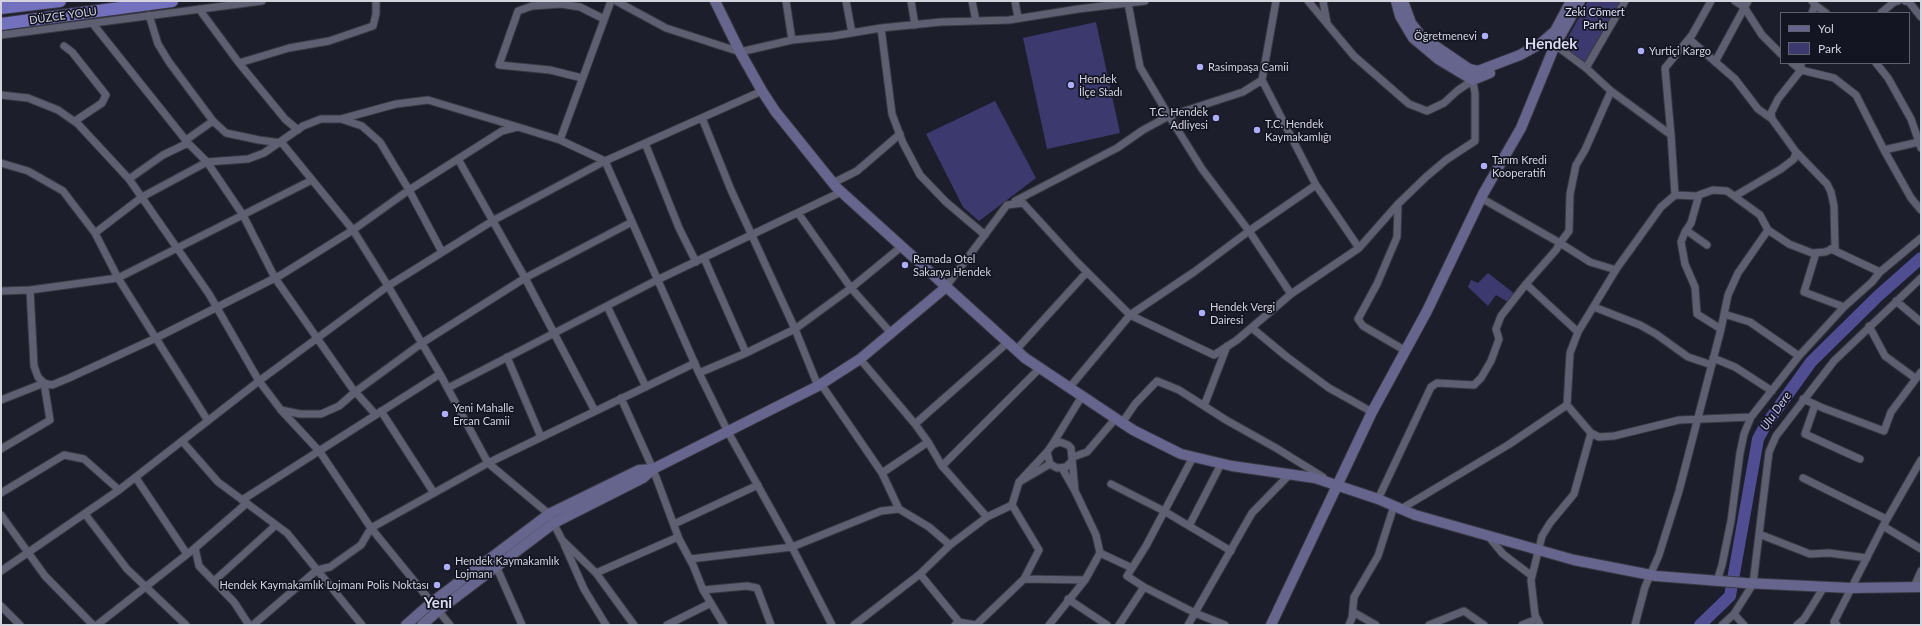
<!DOCTYPE html>
<html>
<head>
<meta charset="utf-8">
<style>
  body { margin:0 }
  #map { position:relative; width:1922px; height:626px; overflow:hidden; background:#1d1e2c; font-family:Lato,sans-serif }
  canvas { display:block }
  .frame { position:absolute; inset:0; border:2px solid #d3d3dd; pointer-events:none }
  .legend { position:absolute; left:1780px; top:12px; width:130px; height:52px; box-sizing:border-box; background:#141523; border:1px solid #60616d; margin:0; padding:5px 7px; list-style:none; font-size:12px; color:#d3d3dd }
  .legend li { display:flex; align-items:center; gap:8px; height:20px }
  .legend b { width:20px; border:1px solid #60616d }
</style>
</head>
<body>
<div id="map">
<canvas width="1922" height="626"></canvas>
<div class="frame"></div>
<ul class="legend">
<li><b style="height:5px;background:#66658d"></b>Yol</li>
<li><b style="height:11px;background:#3b396d"></b>Park</li>
</ul>
</div>
<script>
const g = document.querySelector('canvas').getContext('2d');
g.lineJoin = 'round';
function fill(path, color) {
  g.fillStyle = color;
  g.fill(path, 'evenodd');
}
function toPath(rows) {
  const path = new Path2D();
  for (const r of rows) {
    path.moveTo(r[0], r[1]);
    for (let i = 2; i < r.length; i += 2) path.lineTo(r[i], r[i + 1]);
  }
  return path;
}
function trace(path, color, width, dash) {
  g.strokeStyle = color;
  g.lineWidth = width;
  g.lineCap = dash ? 'butt' : 'round';
  g.setLineDash(dash || []);
  g.stroke(path);
}
function label(font, color, halo, rows, align = 'center') {
  g.font = font + ' Lato,sans-serif';
  g.lineWidth = 3.5;
  g.setLineDash([]);
  g.textBaseline = 'middle';
  g.strokeStyle = halo;
  g.fillStyle = color;
  for (const [text, x, y, turn = 0] of rows) {
    g.save();
    g.translate(x, y);
    g.rotate((+turn || 0) * Math.PI / 180);
    g.textAlign = isNaN(turn) ? turn : align;
    if (halo) g.strokeText(text, 0, 0);
    g.fillText(text, 0, 0);
    g.restore();
  }
}
const green = toPath([
  [1588,1,1623,1,1584,66,1562,48],
  [1096,22,1120,133,1047,149,1023,38],
  [995,101,1036,178,979,221,963,207,926,134],
  [1488,273,1515,294,1508,302,1496,295,1488,306,1468,287,1471,280,1478,283]
]);
const river = toPath([
  [1700,625,1730,596,1758,439,1765,426,1811,362,1878,296,1921,258]
]);
const minor = toPath([
  [1,1,3,1],
  [616,1,666,28,740,52,792,40,833,36,881,28,941,22,1009,20,1078,9,1145,1],
  [786,1,792,40],
  [846,1,852,33],
  [911,1,915,25],
  [972,1,976,21],
  [1015,1,1018,18],
  [1129,1,1128,3,1140,67,1169,116,1243,92,1262,80],
  [1276,1,1262,80,1316,185],
  [1308,1,1354,56,1409,104,1427,111,1444,103,1457,91,1473,80],
  [1323,1,1327,23],
  [1735,1,1744,7,1762,35,1781,54],
  [1812,1,1815,5,1812,13],
  [1905,1,1909,2,1921,17],
  [1815,5,1826,13],
  [199,9,239,63,285,119,298,130],
  [1881,13,1894,2,1898,1],
  [149,15,158,44,169,62,213,121,186,140],
  [93,24,188,143,207,162,243,215,275,278,352,388,376,415],
  [881,28,892,114,903,143,920,175,946,202,985,235],
  [1,35,262,1],
  [1689,39,1735,79,1758,109,1772,119],
  [1555,45,1586,68,1611,91,1585,150,1576,165,1570,194,1569,231,1560,243,1590,262,1616,270],
  [64,46,72,52,106,95,102,103,75,121],
  [1715,62,1748,1],
  [239,63,289,48,329,41,373,26,376,14,376,1],
  [1792,63,1801,70,1834,78,1856,95,1884,150,1919,142,1921,148],
  [1876,63,1888,78,1911,119,1919,142,1921,140],
  [1586,68,1625,1],
  [582,78,550,70,499,65,518,11,532,6,561,4,580,7,604,19],
  [1611,91,1671,135,1675,195],
  [1,95,28,98,58,110,78,124,129,179,209,294,259,381,281,410,320,452,371,528,450,625],
  [702,118,731,190,795,329,818,386],
  [341,119,396,104,428,100,518,127],
  [213,121,226,133,259,140,282,143,353,230,388,286,440,374,488,463,549,514,562,540,596,573,634,625],
  [1671,135,1665,68,1692,35,1711,1],
  [560,140,611,1],
  [645,143,679,228,696,262],
  [1884,150,1911,198,1921,210],
  [458,159,525,278,595,411],
  [1,163,28,171,63,191,95,233,118,278,208,421],
  [129,179,163,155,188,143],
  [312,180,118,278,30,290,34,366,38,377,44,383,52,385,69,378,156,338,281,275,353,230,409,190,502,131,518,127,560,140,605,161,699,373,728,432,792,547,832,625],
  [833,183,857,171,900,134],
  [1699,195,1691,223,1685,232,1681,242,1685,264,1695,287,1697,314,1721,329],
  [1735,196,1781,169,1794,159,1796,152,1772,119,1771,113,1778,99,1801,70,1801,63],
  [1015,201,1117,148,1143,130,1169,116,1202,169,1249,231,1291,294],
  [1398,204,1397,237,1377,284,1358,319,1363,326,1406,351],
  [798,213,851,288,891,333],
  [1686,230,1707,245],
  [1768,230,1789,244,1812,253,1825,252,1835,248,1834,206,1831,192,1827,184,1796,152],
  [95,233,142,197,207,162,248,159,264,153,303,126,321,119,341,119,362,126,380,142,409,190,442,252],
  [1816,253,1804,292,1844,307,1872,282,1880,272,1831,249],
  [704,258,746,353],
  [1880,272,1921,238],
  [1526,284,1578,332],
  [945,288,1007,205,1023,203,1077,262,1130,315,1214,355,1237,340,1291,294,1359,248,1398,204,1426,177,1446,160,1475,141,1475,93,1472,77],
  [1,291,30,290],
  [1896,301,1921,322],
  [607,306,646,387],
  [1594,307,1640,325,1656,334,1688,357,1712,365],
  [1724,314,1750,322,1799,356,1844,307],
  [1869,326,1885,356,1915,378],
  [1252,328,1287,357,1329,388,1372,412],
  [1016,350,1087,272],
  [507,357,541,437],
  [1713,358,1735,367,1772,391],
  [860,359,915,424,928,442,942,466,1039,369],
  [699,373,746,353,795,329,851,288,901,247],
  [821,384,882,473,928,442],
  [448,388,657,280,841,192],
  [1069,388,1130,315,1194,272,1249,231,1316,185,1359,248],
  [621,398,653,469,679,539,693,565,703,590,724,625],
  [1803,399,1823,408,1884,431,1891,412,1921,372],
  [1,400,44,383,50,420,1,449],
  [1815,405,1805,434,1860,459],
  [1204,406,1227,346],
  [281,410,300,414,321,414,339,406,355,392,422,343,525,278,632,222],
  [381,411,434,493],
  [1122,423,1135,404,1157,381,1179,390,1226,420,1276,448,1323,477],
  [915,424,1007,343],
  [1591,433,1599,437,1614,436,1679,420,1751,417,1799,356],
  [182,441,218,482,287,533,362,625],
  [1052,445,1082,396],
  [1047,452,1019,482,1050,464],
  [1073,457,1087,452,1116,418],
  [1193,457,1146,546,1127,576,1144,587,1195,613,1225,625],
  [1921,460,1883,526,1921,549],
  [942,466,987,517],
  [1062,468,1075,491,1071,448,1068,445,1060,442,1052,445,1047,452,1050,464,1057,468,1066,467,1072,461],
  [882,473,899,509,929,527,950,545],
  [136,478,187,554],
  [1803,478,1886,519],
  [1111,484,1164,511,1231,551],
  [1075,491,1096,535,1100,553,1132,568],
  [1,493,64,455,84,459,119,490],
  [1378,499,1431,387,1437,383,1474,385,1481,378,1491,361,1499,339,1496,329,1501,316,1526,284,1556,250,1560,243,1481,198],
  [242,500,440,374],
  [247,503,195,548,199,566,234,602,249,625],
  [1012,505,1039,550,1024,579],
  [1401,509,1508,445,1567,405,1570,353,1578,332,1617,268,1661,207,1675,195,1696,196,1713,190,1727,191,1760,215,1768,230,1738,273,1728,295,1721,329,1679,491,1659,555,1645,587,1635,625],
  [85,514,127,569,186,625],
  [1,515,45,576,93,625],
  [674,524,758,485],
  [1189,526,1221,464],
  [1759,534,1810,554,1829,553,1867,558],
  [1488,536,1503,554,1532,576],
  [564,544,584,589,606,625],
  [690,559,792,547,881,511,899,509],
  [496,566,522,625],
  [1,571,119,490,259,381,388,286,494,220,605,161,762,91],
  [596,573,678,537],
  [920,574,960,623],
  [214,581,276,525],
  [1717,581,1722,565,1731,521,1740,453,1744,434,1751,417],
  [1914,587,1921,571],
  [703,590,747,586,757,588,771,625],
  [1068,599,1107,625],
  [1,606,20,625],
  [1353,612,1376,625],
  [97,625,195,548],
  [253,625,317,570,330,567,361,545,371,528,488,463,695,363],
  [667,625,711,603],
  [854,625,920,574,950,545,987,517,1012,505,1019,482],
  [955,625,958,622,976,625,1024,579,1085,580],
  [1049,625,1085,580,1100,553],
  [1119,625,1144,587],
  [1188,625,1252,513,1290,474],
  [1349,625,1352,618,1354,597,1378,556,1394,506],
  [1429,625,1464,611,1484,625],
  [1522,625,1537,619],
  [1540,625,1535,615,1531,580,1542,536,1550,523,1574,494,1591,433,1567,405],
  [1722,625,1734,614],
  [1744,625,1734,614,1753,584,1769,452,1776,436,1834,361,1921,278],
  [1797,625,1804,619,1824,587],
  [1837,625,1834,622,1883,526]
]);
const secondary = toPath([
  [715,1,740,52,762,91,775,111,837,188,1025,358,1133,430,1181,454,1232,466,1315,478,1378,499,1415,515,1574,560,1656,576,1745,583,1851,588,1921,587],
  [1396,1,1400,16,1413,38,1438,59,1473,80,1490,73],
  [1403,1,1411,23,1422,37,1469,69,1478,71,1520,55,1540,44,1555,31,1571,1],
  [406,625,431,603,549,514,639,470,653,469],
  [422,625,439,610,554,523,643,478,653,469,818,386,860,359,945,288],
  [1271,625,1372,412,1427,311,1483,194,1521,128,1555,45,1580,1]
]);
const trunk = toPath([
  [1,8,60,1],
  [1,24,172,1]
]);
const markers = [
  [1485,36,4,"#aeaefb"],
  [1641,51,4,"#aeaefb"],
  [1200,67,4,"#aeaefb"],
  [1071,85,4,"#aeaefb"],
  [1216,118,4,"#aeaefb"],
  [1257,130,4,"#aeaefb"],
  [1484,166,4,"#aeaefb"],
  [905,265,4,"#aeaefb"],
  [1202,313,4,"#aeaefb"],
  [445,414,4,"#aeaefb"],
  [447,567,4,"#aeaefb"],
  [437,585,4,"#aeaefb"]
];
const parkNames = [
  ["Zeki Cömert",1595,12],
  ["Parkı",1595,25]
];
const streetNames = [
  ["DÜZCE YOLU",63,16,-8]
];
const poiNames = [
  ["Öğretmenevi",1477,36,"right"],
  ["Yurtiçi Kargo",1649,51],
  ["Rasimpaşa Camii",1208,67],
  ["Hendek",1079,79],
  ["İlçe Stadı",1079,92],
  ["T.C. Hendek",1208,112,"right"],
  ["Adliyesi",1208,125,"right"],
  ["T.C. Hendek",1265,124],
  ["Kaymakamlığı",1265,137],
  ["Tarım Kredi",1492,160],
  ["Kooperatifi",1492,173],
  ["Ramada Otel",913,259],
  ["Sakarya Hendek",913,272],
  ["Hendek Vergi",1210,307],
  ["Dairesi",1210,320],
  ["Yeni Mahalle",453,408],
  ["Ercan Camii",453,421],
  ["Hendek Kaymakamlık",455,561],
  ["Lojmanı",455,574],
  ["Hendek Kaymakamlık Lojmanı Polis Noktası",429,585,"right"]
];
const waterNames = [
  ["Ulu Dere",1776,411,-55]
];
const districtNames = [
  ["Hendek",1551,44],
  ["Yeni",438,603]
];
fill(green, '#3b396d');
trace(river, '#504d93', 12);
trace(minor, '#393944', 9);
trace(secondary, '#393944', 12);
trace(trunk, '#393944', 14);
trace(minor, '#5e5f70', 7);
trace(secondary, '#66658d', 10);
trace(trunk, '#7370be', 12);
for (const [x, y, r, color] of markers) {
  const dot = new Path2D();
  dot.arc(x, y, r, 0, 2 * Math.PI);
  g.fillStyle = color;
  g.fill(dot);
  trace(dot, '#141523', 1.5);
}
label('11px', '#e0e2f7', '#141523', parkNames);
label('11px', '#d3d3dd', '#141523', streetNames);
label('11px', '#d3d3dd', '#141523', poiNames, 'left');
label('italic 12px', '#c4c5ee', '#141523', waterNames);
label('bold 15px', '#dadbf0', '#141523', districtNames);
</script>
</body>
</html>
